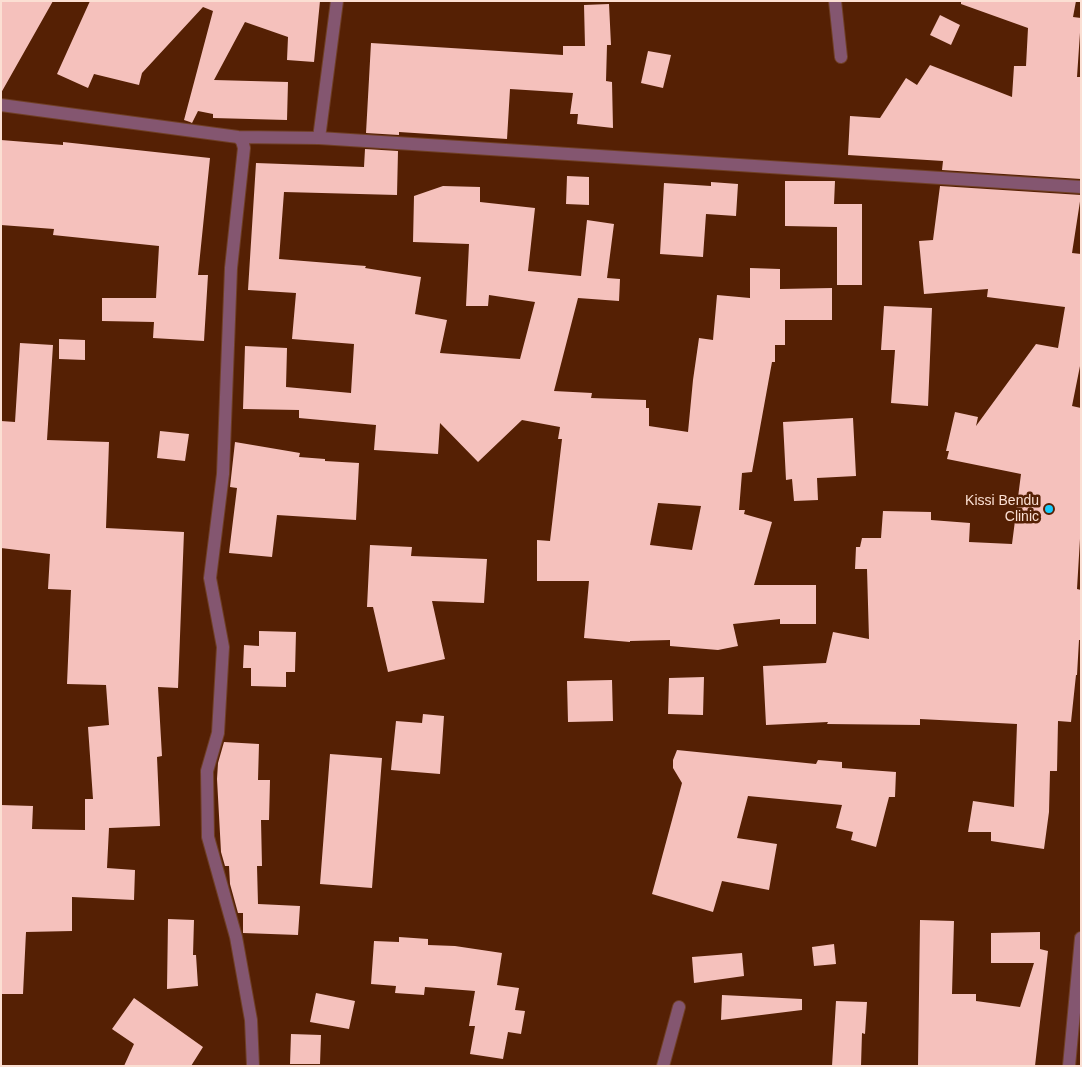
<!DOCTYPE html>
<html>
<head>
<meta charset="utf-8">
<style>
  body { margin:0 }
  #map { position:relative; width:1082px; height:1067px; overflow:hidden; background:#552004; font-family:Helvetica,sans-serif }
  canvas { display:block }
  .frame { position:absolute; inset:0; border:2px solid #fbdfd3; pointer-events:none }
</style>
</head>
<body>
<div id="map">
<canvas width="1082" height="1067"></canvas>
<div class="frame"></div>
</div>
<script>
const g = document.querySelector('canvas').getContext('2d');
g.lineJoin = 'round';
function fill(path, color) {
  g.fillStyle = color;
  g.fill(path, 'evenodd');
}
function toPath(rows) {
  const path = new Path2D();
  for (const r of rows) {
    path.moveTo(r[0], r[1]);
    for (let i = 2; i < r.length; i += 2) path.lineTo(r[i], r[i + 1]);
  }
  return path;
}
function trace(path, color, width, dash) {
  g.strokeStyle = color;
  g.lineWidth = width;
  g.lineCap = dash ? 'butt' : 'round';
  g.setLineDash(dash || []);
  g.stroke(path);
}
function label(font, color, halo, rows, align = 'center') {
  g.font = font + ' Helvetica,sans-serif';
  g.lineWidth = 5;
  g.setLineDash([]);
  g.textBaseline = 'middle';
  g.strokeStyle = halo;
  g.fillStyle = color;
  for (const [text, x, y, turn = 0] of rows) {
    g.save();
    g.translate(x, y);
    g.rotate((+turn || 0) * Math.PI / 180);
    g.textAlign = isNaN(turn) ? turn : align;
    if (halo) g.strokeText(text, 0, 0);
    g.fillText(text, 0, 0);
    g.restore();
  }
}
const building = toPath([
  [1,1,53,1,1,93],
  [90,1,320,1,314,62,287,60,288,37,245,22,214,80,288,82,287,120,213,118,213,114,198,111,192,123,190,122,184,120,213,11,203,7,142,73,139,85,94,74,88,88,57,74],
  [961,1,1076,1,1073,17,1081,18,1077,77,1081,77,1081,179,942,170,943,161,848,155,850,116,880,118,906,78,917,85,930,65,1012,97,1014,66,1026,66,1028,28,961,4],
  [609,4,611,45,607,45,606,81,612,82,613,128,577,124,578,114,570,114,573,93,510,89,507,139,399,132,399,135,366,133,371,43,563,55,563,46,585,46,584,5],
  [940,15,960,25,951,45,930,35],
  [648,51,671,55,663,88,641,83],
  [1,140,63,145,63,142,210,158,198,275,208,275,204,341,153,338,154,322,102,321,102,298,156,298,159,246,53,235,54,229,1,225],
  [365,149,398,151,397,195,284,192,279,259,366,266,365,268,421,277,415,314,447,320,440,353,520,359,535,302,489,295,488,306,466,306,469,244,413,242,414,196,443,186,480,187,480,202,535,208,528,271,581,276,587,220,614,224,607,278,620,279,619,301,578,298,554,391,592,393,591,398,646,400,646,408,649,408,649,426,688,432,693,380,699,338,713,340,717,295,750,298,750,268,780,269,780,289,832,288,832,320,785,320,785,345,775,345,775,362,772,362,752,472,742,473,739,510,745,510,744,514,772,522,754,585,816,585,816,624,780,624,780,619,733,624,738,646,718,650,670,646,670,640,630,641,630,642,584,638,589,581,537,581,537,540,550,541,562,439,558,439,560,427,522,420,478,462,440,423,438,454,374,450,376,425,299,418,299,410,243,409,245,346,287,348,286,387,351,393,354,344,292,339,296,293,248,290,256,163,364,167],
  [658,503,701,506,692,550,650,545],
  [567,176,589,177,589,205,566,204],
  [785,181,835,181,834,204,862,204,862,285,837,285,837,227,785,226],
  [711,182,738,184,736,216,706,214,703,257,660,254,664,183,711,186],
  [940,186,1081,195,1072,253,1081,254,1081,361,1072,406,1081,408,1081,522,1077,589,1081,590,1081,640,1079,640,1077,675,1076,675,1071,722,1058,721,1057,771,1050,771,1049,812,1044,849,991,841,991,832,968,832,973,801,1014,807,1017,724,920,719,920,725,827,724,828,722,766,725,763,666,826,663,833,632,869,639,867,569,855,569,856,547,860,547,862,538,881,538,883,511,931,512,931,520,970,523,969,542,1012,544,1021,474,947,459,949,451,946,451,955,412,978,417,976,426,1036,344,1058,348,1065,307,987,297,988,289,924,294,919,241,933,240],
  [884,306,932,308,928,406,891,403,895,350,881,350],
  [59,339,85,340,85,360,59,359],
  [20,343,53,345,47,440,109,442,106,528,184,532,178,688,158,687,162,756,157,757,160,826,109,828,107,868,135,870,134,900,72,897,72,931,26,932,23,994,1,994,1,805,33,806,32,829,85,830,85,799,93,799,88,727,109,725,106,685,67,684,71,590,48,589,50,554,1,548,1,421,15,422],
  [853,418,856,476,817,478,818,500,794,501,792,479,786,480,783,422],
  [160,431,189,434,185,461,157,458],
  [235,442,300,453,299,457,325,459,325,461,359,463,356,520,277,515,272,557,229,553,237,488,230,487],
  [370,545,412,547,411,556,487,559,484,603,432,601,445,659,388,672,373,607,367,607],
  [259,631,296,632,295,672,286,672,286,687,251,686,251,668,243,668,244,645,259,646],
  [704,677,703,715,668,714,669,678],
  [612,680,613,721,568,722,567,681],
  [423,714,444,716,440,774,391,770,396,721,422,723],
  [224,742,259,744,258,780,270,780,269,820,261,820,262,866,257,866,258,904,300,906,298,935,243,933,243,913,238,913,230,884,229,866,225,866,221,852,217,779,218,763],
  [677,750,816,764,818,760,842,762,842,768,896,772,895,797,889,797,876,847,851,840,853,832,836,828,842,805,748,796,737,838,777,844,769,890,722,881,713,912,652,894,682,783,673,768,673,760],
  [330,754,382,758,372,888,320,884],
  [168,919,194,920,193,955,196,955,198,986,167,989],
  [920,920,954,921,952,994,976,994,976,1001,1020,1007,1034,963,991,963,991,933,1040,932,1040,949,1048,951,1035,1066,918,1066],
  [399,937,428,939,428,945,455,946,502,953,497,985,519,988,515,1010,525,1011,521,1034,508,1032,503,1059,470,1054,475,1026,469,1026,475,991,425,987,424,995,395,993,396,986,371,984,374,941,399,942],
  [834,944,836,964,814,966,812,947],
  [742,953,744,976,694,983,692,957],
  [316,993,355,1001,349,1029,310,1022],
  [722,995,802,999,802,1010,721,1020],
  [134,998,203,1047,191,1066,124,1066,134,1044,112,1029],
  [836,1001,867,1002,865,1034,862,1033,861,1066,832,1066],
  [291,1034,321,1035,320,1064,290,1064]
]);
const minor = toPath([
  [835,1,841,57],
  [1,105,238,137,319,138,1081,187],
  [238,137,242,141,244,148,231,268,223,474,210,578,223,647,218,733,207,771,208,837,236,937,251,1020,253,1066],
  [319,138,337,1],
  [663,1066,679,1007],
  [1069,1066,1081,938]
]);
const markers = [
  [1049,509,5,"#17cafb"]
];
const poiNames = [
  ["Kissi Bendu",1039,501],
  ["Clinic",1039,517]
];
fill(building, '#f5c1bc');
trace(minor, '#703f25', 14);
trace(minor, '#845670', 12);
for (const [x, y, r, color] of markers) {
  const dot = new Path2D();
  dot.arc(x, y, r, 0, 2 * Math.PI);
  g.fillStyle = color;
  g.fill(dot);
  trace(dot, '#552004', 2);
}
label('14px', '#fbdfd3', '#552004', poiNames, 'right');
</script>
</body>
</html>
